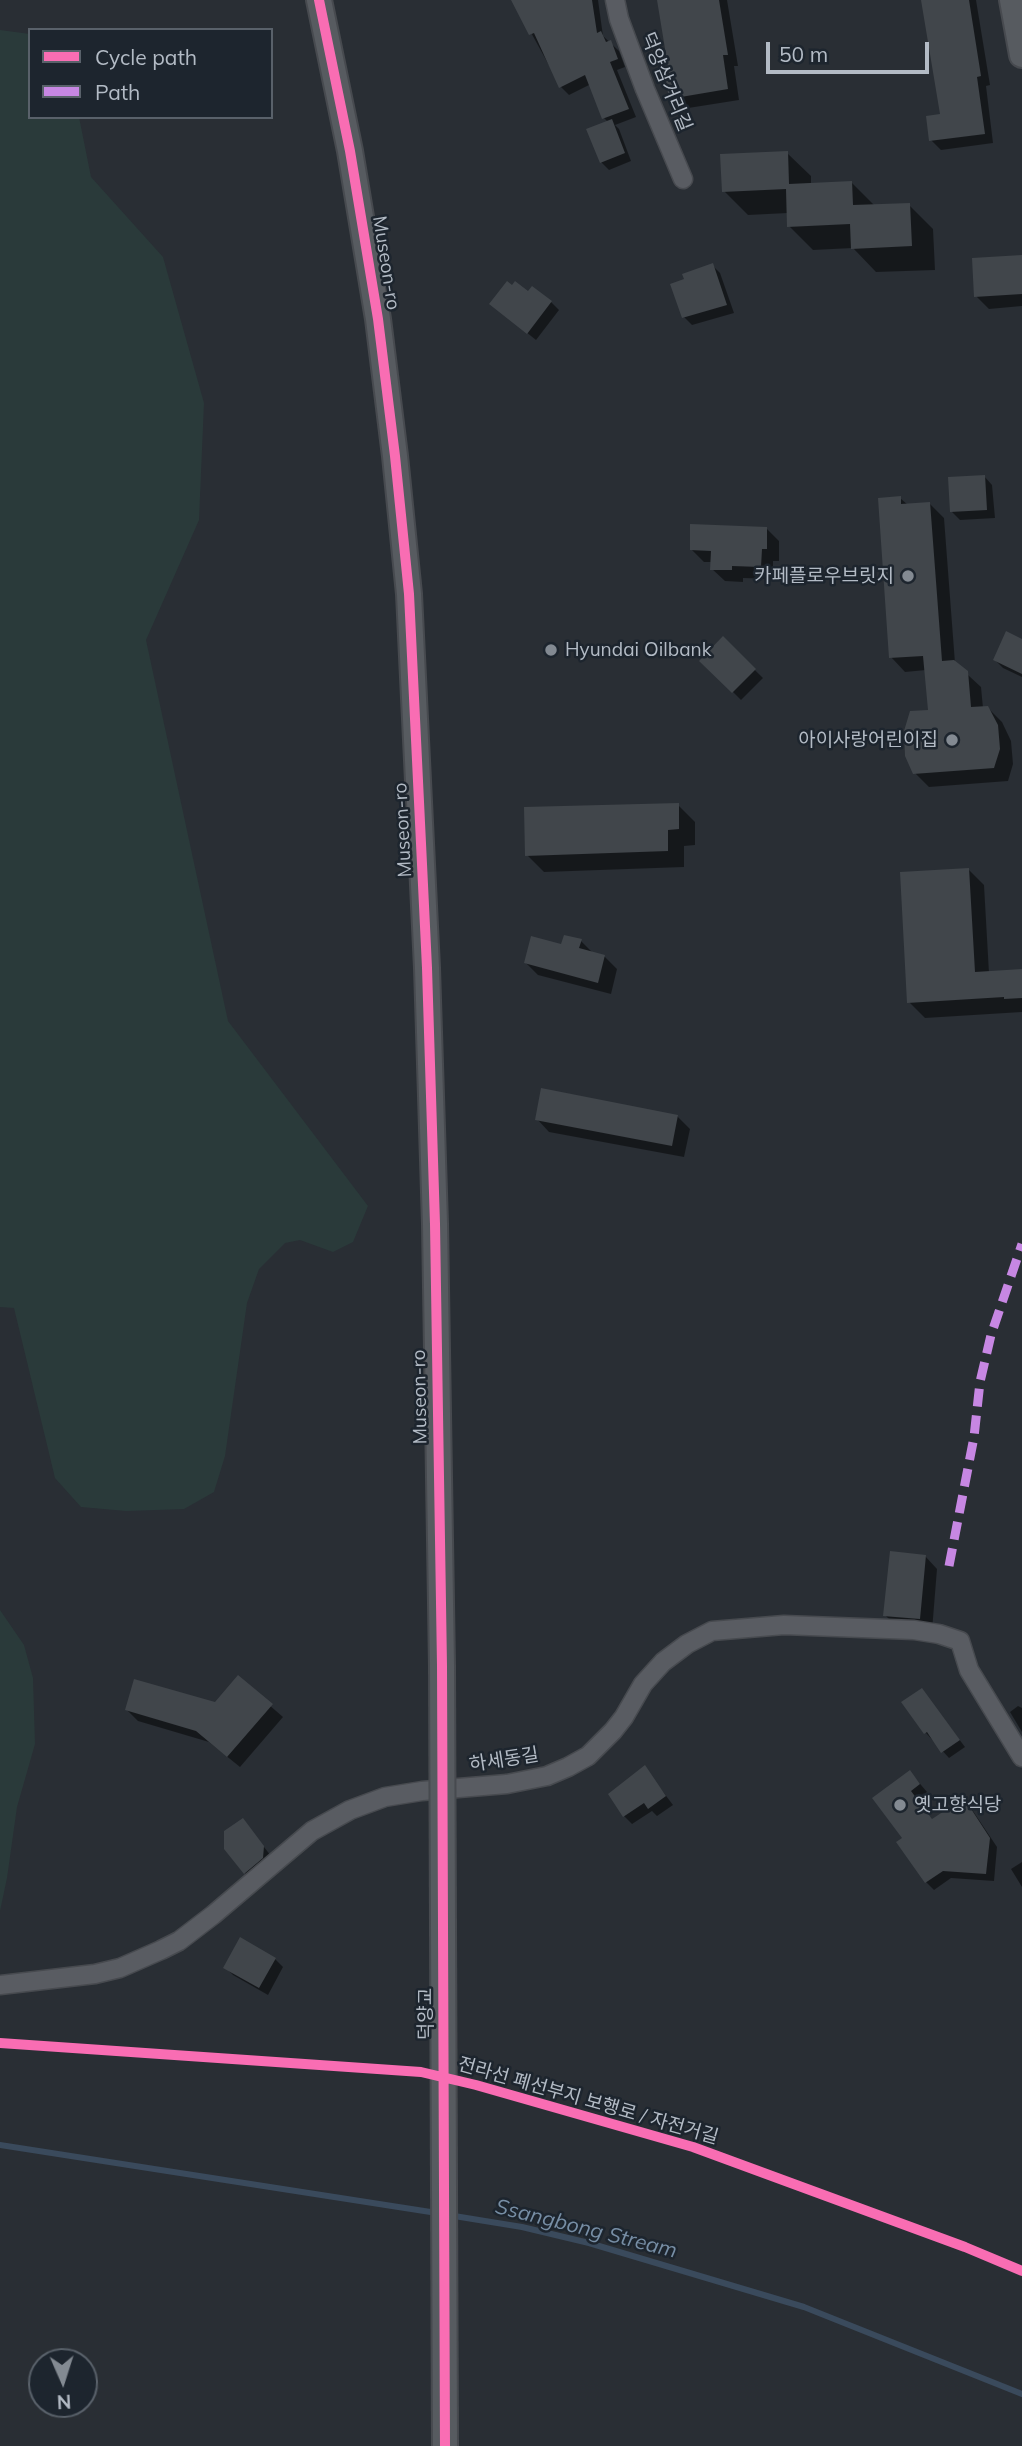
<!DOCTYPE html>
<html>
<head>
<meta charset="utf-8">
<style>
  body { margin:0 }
  #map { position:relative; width:1022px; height:2446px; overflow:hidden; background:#292e34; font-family:Mulish,sans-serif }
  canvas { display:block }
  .legend { position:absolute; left:28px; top:28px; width:245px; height:91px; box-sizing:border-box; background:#1d252e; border:2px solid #59616a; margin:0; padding:9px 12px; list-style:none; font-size:21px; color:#b3bbc5 }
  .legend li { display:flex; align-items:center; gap:14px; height:35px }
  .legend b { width:35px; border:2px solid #59616a }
  .north { position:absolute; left:28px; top:2348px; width:70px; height:70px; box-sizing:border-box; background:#1d252e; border:2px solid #59616a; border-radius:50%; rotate:177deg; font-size:19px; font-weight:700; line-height:28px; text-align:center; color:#b3bbc5 }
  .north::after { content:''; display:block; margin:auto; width:24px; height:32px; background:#838a92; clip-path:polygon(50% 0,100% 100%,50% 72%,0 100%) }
  .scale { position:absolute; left:766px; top:42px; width:163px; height:32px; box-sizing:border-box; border:4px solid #b3bbc5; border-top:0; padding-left:9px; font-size:21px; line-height:24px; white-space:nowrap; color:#b3bbc5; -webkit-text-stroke:5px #1d252e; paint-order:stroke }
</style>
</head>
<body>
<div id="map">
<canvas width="1022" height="2446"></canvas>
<ul class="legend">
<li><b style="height:9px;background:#f96db3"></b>Cycle path</li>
<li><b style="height:9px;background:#c787e3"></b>Path</li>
</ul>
<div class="north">N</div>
<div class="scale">50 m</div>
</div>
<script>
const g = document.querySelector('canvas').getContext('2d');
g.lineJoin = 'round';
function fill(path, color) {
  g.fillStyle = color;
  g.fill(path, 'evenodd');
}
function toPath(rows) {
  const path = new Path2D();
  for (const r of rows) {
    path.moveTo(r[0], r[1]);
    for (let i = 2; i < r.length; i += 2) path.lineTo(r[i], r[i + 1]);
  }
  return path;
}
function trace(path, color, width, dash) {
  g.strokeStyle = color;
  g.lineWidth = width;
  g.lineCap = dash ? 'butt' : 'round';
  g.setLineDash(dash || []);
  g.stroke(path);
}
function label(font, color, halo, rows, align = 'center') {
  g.font = font + ' Mulish,"Noto Sans KR",sans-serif';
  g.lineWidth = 5;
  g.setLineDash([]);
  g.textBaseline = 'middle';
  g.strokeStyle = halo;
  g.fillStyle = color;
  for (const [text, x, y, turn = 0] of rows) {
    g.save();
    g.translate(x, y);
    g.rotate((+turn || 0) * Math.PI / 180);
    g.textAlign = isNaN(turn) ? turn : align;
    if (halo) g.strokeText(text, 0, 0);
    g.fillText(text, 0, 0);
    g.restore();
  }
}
const green = toPath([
  [0,30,30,34,30,117,79,117,91,177,163,257,204,403,199,520,146,640,228,1021,368,1206,353,1242,333,1252,300,1240,285,1243,259,1269,247,1303,225,1456,214,1492,184,1509,126,1511,81,1507,55,1478,14,1308,0,1307],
  [0,1610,24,1645,33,1678,35,1744,17,1807,7,1878,0,1911]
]);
const shadow = toPath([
  [513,0,598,0,603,36,619,51,625,67,617,70,636,117,615,125,619,129,631,161,609,170,601,162,608,122,604,118,591,84,569,95,561,87],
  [658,0,727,0,738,66,734,66,739,100,682,109,671,98,671,74],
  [923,0,976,0,990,85,986,86,993,143,941,150,931,140,942,115],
  [787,153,811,176,811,185,852,183,875,206,909,205,933,229,935,270,876,272,853,248,813,250,789,226,788,213,748,215,724,191],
  [1022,257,1022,306,989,309,976,296],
  [712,265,720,273,734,313,692,325,684,317],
  [529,294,551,302,559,310,536,340,491,304],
  [984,476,992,485,995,518,960,520,952,512],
  [900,498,908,505,930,504,944,518,955,663,981,687,983,708,988,708,1002,722,1011,741,1013,764,1008,781,929,787,915,773,930,712,926,670,905,672,891,657],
  [767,529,779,541,779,561,773,561,773,579,743,578,743,582,725,581,712,569,712,562,704,562,691,549],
  [723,639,763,678,741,700,702,661],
  [1022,641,1022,677,1003,668,995,660],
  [678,805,695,822,695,845,684,846,684,867,544,872,527,855],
  [968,869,984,885,989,973,1022,971,1022,1012,925,1018,909,1002],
  [581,941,594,954,605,957,617,969,611,994,538,975,526,963],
  [677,1116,690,1129,684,1157,549,1132,537,1119],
  [925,1556,937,1569,932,1631,898,1628,885,1615],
  [238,1678,283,1717,240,1767,209,1742,138,1721,127,1710,215,1704],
  [922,1690,965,1747,949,1758,926,1733],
  [1018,1706,1022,1708,1022,1732,1010,1712],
  [645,1768,673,1805,657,1816,652,1811,632,1824,624,1816],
  [910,1772,927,1792,917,1799,933,1821,963,1800,971,1808,997,1847,994,1881,951,1878,934,1890,926,1882,905,1838],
  [243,1820,271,1856,253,1881,245,1873],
  [1022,1862,1022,1887,1011,1869],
  [275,1959,283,1967,268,1995,233,1975,225,1967]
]);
const stream = toPath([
  [0,2145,437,2213],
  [448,2215,522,2227,589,2243,804,2307,1022,2394]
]);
const building = toPath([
  [511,0,592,0,597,33,601,31,606,42,611,40,618,59,610,62,629,109,602,119,585,75,559,88,534,33,529,35],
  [657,0,719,0,728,55,723,55,728,89,669,99,665,74,669,73],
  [921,0,969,0,981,76,977,77,985,134,929,141,926,116,940,114],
  [612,119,625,153,600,163,586,129],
  [788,151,789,184,852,181,853,205,910,203,912,246,851,249,850,224,787,227,786,189,722,192,720,154],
  [1022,255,1022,294,974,297,972,258],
  [713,263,727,305,682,318,670,284,684,279,682,274],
  [507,281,512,285,515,281,528,291,532,286,552,301,527,334,489,304],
  [985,475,987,510,950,512,948,477],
  [901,496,901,504,930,502,942,661,954,660,968,671,971,707,988,706,998,725,1000,749,994,768,913,774,905,756,904,731,910,711,928,710,923,656,889,658,878,498],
  [690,524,767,527,767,549,762,549,761,567,732,566,732,570,710,570,711,551,690,550],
  [1006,631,1022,639,1022,674,993,660],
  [723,636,756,669,732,693,699,661],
  [679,803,679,829,668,830,668,851,525,856,524,807],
  [969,868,975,972,1022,969,1022,998,1004,999,1004,997,907,1003,900,872],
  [564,935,582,939,579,948,605,955,598,983,524,963,531,936,561,944],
  [541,1088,678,1115,672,1146,535,1120],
  [890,1551,926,1555,920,1619,883,1616],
  [238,1675,273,1704,227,1757,196,1731,125,1710,134,1679,215,1702],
  [922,1688,960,1740,941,1753,927,1732,924,1734,901,1702],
  [645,1765,666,1796,648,1809,644,1803,623,1817,608,1794],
  [910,1770,920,1784,911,1791,932,1819,964,1798,990,1838,986,1874,943,1871,925,1883,896,1842,902,1838,872,1798],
  [243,1818,264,1846,263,1858,244,1874,224,1849,224,1831],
  [240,1937,276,1958,259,1988,223,1968]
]);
const street = toPath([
  [615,0,619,19,645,89,683,179],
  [0,1985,95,1974,120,1968,161,1950,179,1941,213,1915,312,1831,350,1810,385,1797,422,1791,507,1784,547,1776,568,1767,588,1756,613,1731,624,1717,643,1684,663,1662,687,1644,712,1631,784,1625,914,1630,939,1634,960,1641,969,1670,1022,1757]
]);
const secondary = toPath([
  [319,0,350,151,378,319,395,456,409,594,427,968,435,1224,442,1666],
  [1012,0,1022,55]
]);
const secondaryBridge = toPath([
  [442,1666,445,2446]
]);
const quiet = toPath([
  [949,1566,974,1437,980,1382,991,1335,1022,1244]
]);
const cycleway = toPath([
  [319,0,350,151,378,319,395,456,409,594,427,968,435,1224,442,1666,445,2446],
  [0,2043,421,2072,476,2085,693,2147,965,2247,1022,2271]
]);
const markers = [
  [908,576,7,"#838a92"],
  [551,650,7,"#838a92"],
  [952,740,7,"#838a92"],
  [900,1805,7,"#838a92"]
];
const streetNames = [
  ["덕양삼거리길",666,82,68],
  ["Museon-ro",386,263,81],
  ["Museon-ro",403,830,-93],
  ["Museon-ro",420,1397,-91],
  ["하세동길",504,1760,-9],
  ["덕양교",426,2014,-90],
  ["전라선 폐선부지 보행로 / 자전거길",588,2101,16]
];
const poiNames = [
  ["카페플로우브릿지",894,576],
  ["Hyundai Oilbank",565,650,"left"],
  ["아이사랑어린이집",938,740],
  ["옛고향식당",914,1805,"left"]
];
const waterNames = [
  ["Ssangbong Stream",586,2229,14]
];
fill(green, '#2a3a3a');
fill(shadow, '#0007');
trace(stream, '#3a4a5c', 6);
fill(building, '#41464b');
trace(street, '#474a4f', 21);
trace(secondary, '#474a4f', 28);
trace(street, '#595c62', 18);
trace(secondary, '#575b60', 24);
trace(secondaryBridge, '#474a4f', 28, []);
trace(secondaryBridge, '#575b60', 24);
trace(quiet, '#c787e3', 9, [18, 9]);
trace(cycleway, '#f96db3', 10);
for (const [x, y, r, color] of markers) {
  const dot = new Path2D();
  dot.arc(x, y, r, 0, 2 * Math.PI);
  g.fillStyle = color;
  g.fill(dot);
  trace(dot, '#1d252e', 2.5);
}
label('19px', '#b3bbc5', '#1d252e', streetNames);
label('19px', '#b3bbc5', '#1d252e', poiNames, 'right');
label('italic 21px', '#778ea5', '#1d252e', waterNames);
</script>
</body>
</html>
